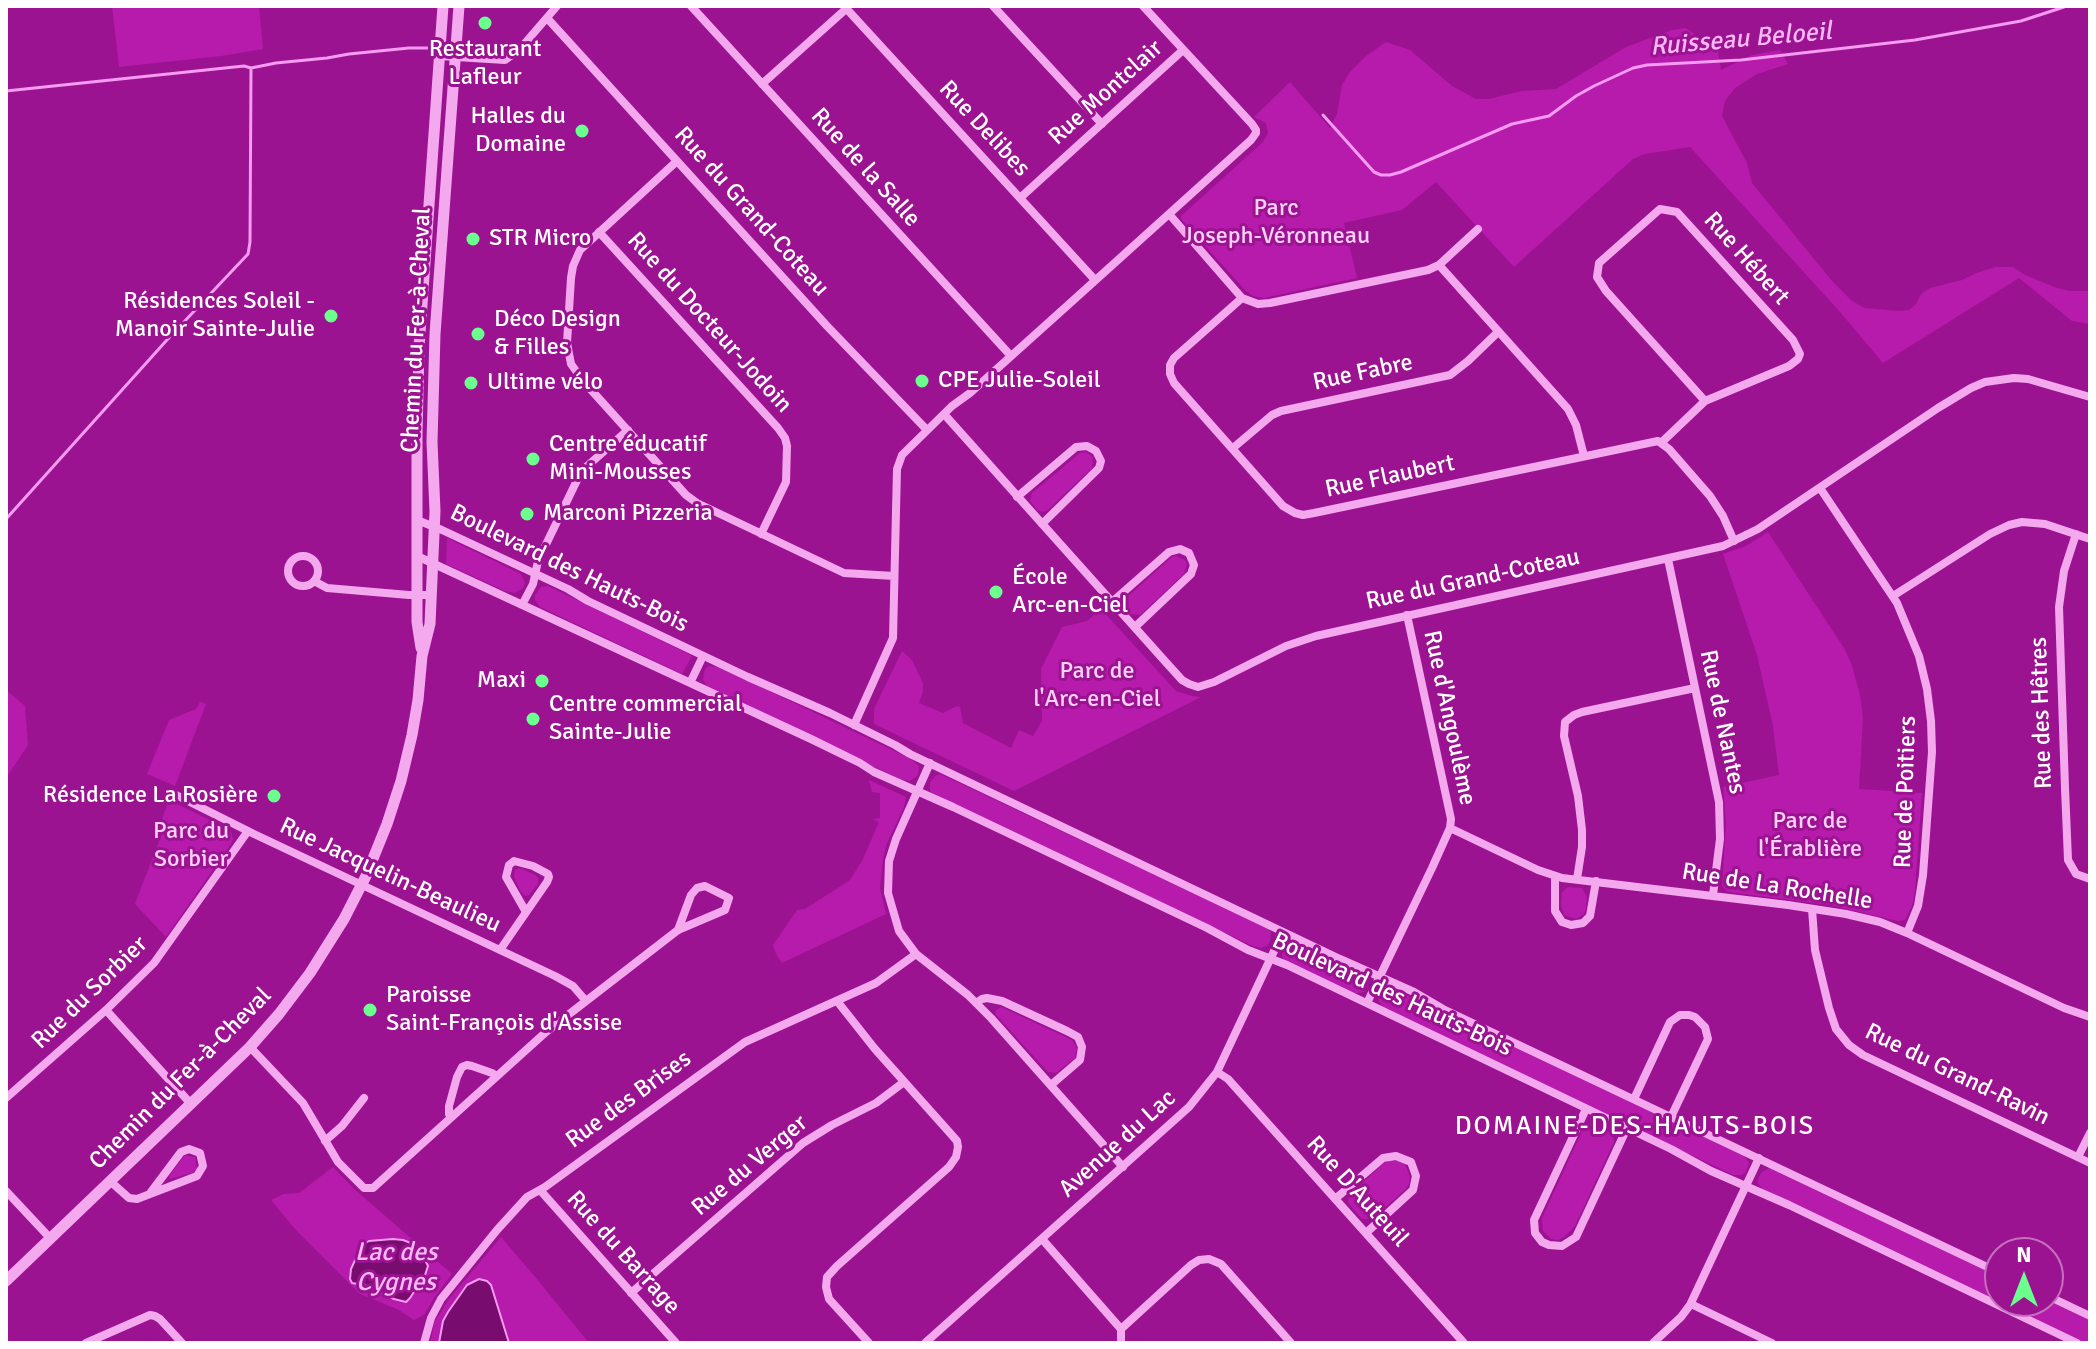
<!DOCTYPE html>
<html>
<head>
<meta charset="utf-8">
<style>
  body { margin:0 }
  #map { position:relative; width:2096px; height:1349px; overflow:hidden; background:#9c1391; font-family:Signika,sans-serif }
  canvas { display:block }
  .frame { position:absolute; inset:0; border:8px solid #fff; pointer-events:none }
  .north { position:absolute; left:1984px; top:1237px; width:80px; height:80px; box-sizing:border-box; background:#9c1391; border:2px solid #c471bd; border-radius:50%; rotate:0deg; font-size:22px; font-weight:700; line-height:32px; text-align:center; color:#fff }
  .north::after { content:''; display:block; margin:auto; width:28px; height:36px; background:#6bff8d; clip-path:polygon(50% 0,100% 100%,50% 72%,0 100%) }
</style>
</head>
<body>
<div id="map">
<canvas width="2096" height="1349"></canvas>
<div class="frame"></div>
<div class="north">N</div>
</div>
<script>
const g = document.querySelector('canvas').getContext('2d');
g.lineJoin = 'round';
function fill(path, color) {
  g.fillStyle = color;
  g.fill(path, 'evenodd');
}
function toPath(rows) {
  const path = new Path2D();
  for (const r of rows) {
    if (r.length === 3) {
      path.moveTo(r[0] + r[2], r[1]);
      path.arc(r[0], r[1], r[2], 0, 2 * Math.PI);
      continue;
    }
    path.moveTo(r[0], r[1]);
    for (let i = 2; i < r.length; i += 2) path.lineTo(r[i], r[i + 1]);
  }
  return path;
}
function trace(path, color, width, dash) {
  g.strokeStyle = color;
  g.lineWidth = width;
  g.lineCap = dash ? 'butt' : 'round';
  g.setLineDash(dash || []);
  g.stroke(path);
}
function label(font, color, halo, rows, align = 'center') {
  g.font = font + ' Signika,sans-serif';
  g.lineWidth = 6;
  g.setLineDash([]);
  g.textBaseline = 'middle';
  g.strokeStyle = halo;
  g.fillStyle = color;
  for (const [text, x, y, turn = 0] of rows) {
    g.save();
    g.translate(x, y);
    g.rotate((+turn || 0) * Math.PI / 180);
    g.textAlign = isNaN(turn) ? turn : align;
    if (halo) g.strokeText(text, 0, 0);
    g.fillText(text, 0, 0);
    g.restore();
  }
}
const green = toPath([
  [112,6,259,6,263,49,221,56,119,67],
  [1686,28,1718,52,1721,70,1752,55,1780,50,1788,64,1757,74,1735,88,1725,101,1722,116,1747,163,1752,183,1832,281,1851,300,1864,308,1899,311,1909,310,1916,304,1921,294,1930,288,1962,280,1976,273,1995,267,2013,267,2025,275,2057,288,2069,291,2090,291,2090,324,2072,321,2019,278,1883,363,1840,312,1690,147,1645,154,1633,159,1514,267,1436,182,1402,210,1344,223,1357,278,1264,298,1253,296,1245,290,1181,219,1181,216,1263,142,1268,133,1266,123,1254,117,1290,82,1330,128,1337,114,1342,85,1350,72,1366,56,1386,42,1410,50,1452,86,1476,99,1489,99,1521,91,1556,89,1626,47,1672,30],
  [1086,452,1093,457,1092,468,1048,510,1043,512,1037,510,1030,501,1032,493,1080,453],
  [1768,532,1844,648,1852,666,1860,695,1863,717,1859,789,1922,793,1915,891,1912,906,1905,920,1898,921,1830,905,1728,892,1722,886,1726,823,1723,787,1779,775,1773,726,1757,655,1723,554,1746,546],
  [447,538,521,574,525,583,523,588,515,593,505,591,446,564],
  [1176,556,1185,560,1187,564,1184,574,1140,615,1130,614,1125,606,1126,598,1172,557],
  [548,586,689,654,692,656,682,674,540,607,535,600,535,595,541,587],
  [1101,609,1176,691,1192,696,1201,697,1014,791,874,724,874,709,902,651,912,660,923,683,923,691,919,703,943,713,957,706,960,707,963,723,1011,748,1019,730,1033,736,1042,721,1041,669,1062,627,1087,621],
  [709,666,719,667,911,759,919,766,918,775,910,781,900,779,708,688,703,679,705,669],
  [6,690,25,706,28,745,6,778],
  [200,702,206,704,175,786,147,774,169,720,196,709],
  [940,774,1269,929,1271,933,1270,942,1267,946,1261,948,1253,946,935,795,930,791,930,782,936,775],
  [869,780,906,797,904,807,887,843,883,859,880,888,886,914,782,963,776,954,773,945,797,910,805,909,850,880,863,859,879,822,872,819,880,818,880,793,872,792],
  [169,800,226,828,231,832,233,839,231,844,166,937,135,904,164,828,161,822],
  [520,868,535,875,538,878,538,884,529,895,525,896,521,892,514,877,515,870],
  [1568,887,1582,888,1587,897,1586,909,1584,914,1576,919,1564,915,1561,905,1562,892],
  [1291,941,1296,942,1363,974,1368,983,1367,988,1364,992,1354,994,1284,960,1282,956,1283,948,1285,944],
  [1389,987,1744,1155,1749,1163,1746,1172,1742,1175,1733,1175,1383,1007,1378,1000,1378,995,1383,989],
  [1001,1007,1072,1040,1077,1048,1075,1058,1056,1073,1048,1072,996,1015,995,1011],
  [1591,1125,1609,1132,1613,1135,1614,1142,1575,1226,1564,1237,1558,1240,1551,1239,1543,1231,1542,1218,1584,1127],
  [185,1155,195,1157,197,1169,192,1173,170,1179,169,1176],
  [1389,1161,1399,1161,1405,1164,1410,1177,1409,1184,1405,1190,1372,1219,1362,1219,1348,1203,1349,1195,1384,1163],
  [333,1167,353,1188,452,1274,434,1298,424,1315,414,1320,399,1310,360,1294,294,1228,271,1200,284,1194,299,1193],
  [1769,1168,2000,1277,2000,1301,2048,1300,2090,1320,2090,1343,2084,1343,1763,1190,1758,1183,1758,1179,1761,1173],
  [501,1237,536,1278,589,1343,430,1343,435,1321,449,1299]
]);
const water = toPath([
  [393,1239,403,1240,413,1244,420,1250,428,1266,425,1275,410,1298,406,1302,394,1299,368,1286,352,1283,350,1279,351,1269,362,1245,369,1241,393,1239],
  [479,1279,487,1281,491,1285,509,1343,439,1343,443,1321,448,1312,467,1285,479,1279]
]);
const stream = toPath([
  [251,68,276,63,327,58,349,54,409,48,432,48],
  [6,91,244,66,251,68,250,242,248,254,166,341,6,519],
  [1323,115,1374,172,1381,175,1390,175,1401,172,1512,124,1549,116,1576,96,1594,86,1633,68,1647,65,1741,60,1915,40,2021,21,2064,7]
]);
const minor = toPath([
  [691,6,1011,356],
  [844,6,1095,280],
  [993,6,1102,124],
  [547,18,827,326,927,430],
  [440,56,505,60,519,50,557,6],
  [762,84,846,9],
  [677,161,580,250,573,266,571,278,567,343,571,364,584,382,686,495,697,503,844,573,894,576],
  [1020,198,1183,50],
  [1169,214,1242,298,1258,304,1270,303,1428,270,1439,265,1478,229],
  [599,232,778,428,785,438,787,446,786,482,761,534],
  [1439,265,1568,409,1576,425,1584,456],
  [1242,298,1174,358,1170,365,1170,374,1174,383,1283,506,1295,513,1303,515,1314,513,1658,441,1669,449,1710,496,1723,516,1734,541],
  [944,414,1163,659,1182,680,1189,684,1198,687,1214,682,1286,646,1316,636,1723,546,1758,529,1938,408,1971,388,1985,382,2014,378,2028,379,2090,397],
  [1662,442,1705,401,1789,366,1798,359,1800,354,1793,340,1677,212,1660,209,1599,263,1597,277,1606,291,1705,401],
  [1233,448,1272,415,1281,411,1450,375,1468,361,1498,332],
  [1820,488,1897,603,1919,656,1927,689,1931,721,1932,752,1923,875,1918,906,1907,933],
  [1017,497,1076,447,1087,446,1096,451,1101,461,1099,468,1042,524],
  [417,520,442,530,568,589,588,601,748,677,830,713,895,745,910,754,1340,959,1414,992,1443,1009,2000,1273],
  [2076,534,2064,571,2059,607,2065,788,2068,860,2076,874,2090,879],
  [303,571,15],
  [417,556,811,739,860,763,874,772,953,807,1207,928,1248,950,1287,965,1671,1149,1711,1171,1789,1205,2077,1343],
  [1668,559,1719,802,1720,839,1713,895],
  [314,581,327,588,409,595,431,595],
  [1893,596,1990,534,2009,525,2022,522,2045,524,2090,539],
  [1112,602,1169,552,1180,549,1189,553,1194,565,1191,574,1135,627],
  [522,605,533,584,538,561,580,474,585,468,628,430],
  [690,683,703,656],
  [854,725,893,638,897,469,902,455,952,406,970,393,1068,305,1251,140,1256,133,1256,130,1252,124,1143,6],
  [930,763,896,839,889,861,888,893,899,931,916,954,968,995,991,1018,1123,1167],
  [172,793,254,834,555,976,573,986,586,1001],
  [1450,828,1538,870,1562,878,1788,905,1846,914,1880,922,1907,933,2064,1008,2090,1017],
  [1555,876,1555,911,1562,922,1571,925,1583,923,1590,916,1596,881],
  [1577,879,1582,847,1582,830,1578,796,1564,736,1565,722,1574,715,1582,712,1695,688],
  [1812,909,1815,950,1829,1008,1836,1029,1849,1045,1863,1055,2090,1163],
  [500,950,547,882,549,877,548,874,533,866,514,861,509,865,506,877,526,912],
  [837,1001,875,1049,950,1133,957,1141,958,1147,956,1157,949,1167,837,1266,827,1277,826,1287,829,1299,869,1343],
  [976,1003,982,999,987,998,1002,1001,1067,1031,1078,1037,1082,1047,1080,1060,1051,1085],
  [1367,1003,1432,868,1450,828,1451,819,1407,615],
  [106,1010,191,1104],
  [250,1047,303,1103,338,1162,364,1188,373,1188,546,1032,678,930,725,910,729,898,705,886,697,888,691,895,678,930],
  [1217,1072,1228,1079,1464,1343],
  [6,1098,106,1010,154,963,248,831],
  [1634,1099,1670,1022,1680,1015,1689,1015,1695,1017,1705,1027,1708,1039,1671,1117],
  [1586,1109,1534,1220,1535,1233,1542,1242,1549,1245,1562,1246,1576,1237,1627,1128],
  [451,1117,449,1114,449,1106,457,1077,462,1067,467,1065,472,1066,492,1073,496,1076],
  [325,1141,342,1126,364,1098],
  [2078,1157,2090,1133],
  [111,1182,129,1198,137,1199,197,1176,203,1166,200,1153,189,1149,181,1152,151,1192],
  [540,1190,676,1343],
  [6,1191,50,1238],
  [1335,1199,1383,1158,1396,1156,1411,1162,1416,1176,1413,1190,1366,1233],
  [1042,1239,1121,1329,1121,1343],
  [631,1293,803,1143,832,1125,876,1103,904,1082],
  [2048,1296,2090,1316],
  [1691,1304,1772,1343],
  [1121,1329,1191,1265,1199,1260,1209,1259,1221,1264,1291,1343],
  [86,1343,150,1315,155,1316,160,1319,182,1343],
  [424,1343,431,1318,441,1299,497,1230,527,1197,545,1187,745,1042,876,983,916,954],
  [925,1343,1189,1107,1217,1072,1283,932],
  [1653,1343,1681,1317,1690,1305,1759,1158]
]);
const tertiary = toPath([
  [421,648,417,622,417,435,419,347,443,6],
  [6,1281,250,1047,279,1014,310,973,344,919,366,876,387,824,401,781,412,735,418,700,422,656,430,624,435,511,432,442,435,334,459,6]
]);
const markers = [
  [485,23,8,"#6bff8d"],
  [582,131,8,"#6bff8d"],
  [473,239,8,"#6bff8d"],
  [331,316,8,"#6bff8d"],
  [478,334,8,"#6bff8d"],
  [922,381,8,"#6bff8d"],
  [471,383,8,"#6bff8d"],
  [533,459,8,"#6bff8d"],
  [527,514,8,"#6bff8d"],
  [996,592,8,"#6bff8d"],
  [542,681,8,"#6bff8d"],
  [533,719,8,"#6bff8d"],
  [274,796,8,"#6bff8d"],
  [370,1010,8,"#6bff8d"]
];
const poiNames = [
  ["Restaurant",485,50,"center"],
  ["Lafleur",485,78,"center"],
  ["Halles du",566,117,"right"],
  ["Domaine",566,145,"right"],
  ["STR Micro",489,239],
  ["Résidences Soleil -",315,302,"right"],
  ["Manoir Sainte-Julie",315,330,"right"],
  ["Déco Design",494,320],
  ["& Filles",494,348],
  ["CPE Julie-Soleil",938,381],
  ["Ultime vélo",487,383],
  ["Centre éducatif",549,445],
  ["Mini-Mousses",549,473],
  ["Marconi Pizzeria",543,514],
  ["École",1012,578],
  ["Arc-en-Ciel",1012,606],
  ["Maxi",526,681,"right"],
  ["Centre commercial",549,705],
  ["Sainte-Julie",549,733],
  ["Résidence La Rosière",258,796,"right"],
  ["Paroisse",386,996],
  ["Saint-François d'Assise",386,1024]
];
const streetNames = [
  ["Rue Montclair",1106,93,-42],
  ["Rue Delibes",984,129,47],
  ["Rue de la Salle",865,168,48],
  ["Rue du Grand-Coteau",751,212,48],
  ["Rue Hébert",1746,259,48],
  ["Rue du Docteur-Jodoin",709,323,48],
  ["Chemin du Fer-à-Cheval",417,330,-87],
  ["Rue Fabre",1363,373,-12],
  ["Rue Flaubert",1390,477,-12],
  ["Boulevard des Hauts-Bois",569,569,26],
  ["Rue du Grand-Coteau",1473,580,-12],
  ["Rue des Hêtres",2042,713,-92],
  ["Rue d'Angoulème",1449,718,78],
  ["Rue de Nantes",1722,722,78],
  ["Rue de Poitiers",1906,792,-88],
  ["Rue Jacquelin-Beaulieu",390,876,25],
  ["Rue de La Rochelle",1777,887,9],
  ["Rue du Sorbier",90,993,-44],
  ["Boulevard des Hauts-Bois",1392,995,25],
  ["Rue du Grand-Ravin",1957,1075,26],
  ["Chemin du Fer-à-Cheval",181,1079,-45],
  ["Rue des Brises",629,1100,-36],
  ["Avenue du Lac",1118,1144,-42],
  ["Rue du Verger",750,1166,-40],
  ["Rue D'Auteuil",1357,1192,48],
  ["Rue du Barrage",623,1253,48]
];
const parkNames = [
  ["Parc",1276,209],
  ["Joseph-Véronneau",1276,237],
  ["Parc de",1097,672],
  ["l'Arc-en-Ciel",1097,700],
  ["Parc de",1810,822],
  ["l'Érablière",1810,850],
  ["Parc du",191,832],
  ["Sorbier",191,860]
];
const waterNames = [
  ["Ruisseau Beloeil",1741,40,-5],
  ["Lac des",396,1253],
  ["Cygnes",396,1283]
];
const neighbourhoodNames = [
  ["DOMAINE-DES-HAUTS-BOIS",1635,1127]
];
fill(green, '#b61bac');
fill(water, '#780c6f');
trace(water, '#f69bf2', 2);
trace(stream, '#f69bf2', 3);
trace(minor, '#f4a9ef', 8);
trace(tertiary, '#f4a9ef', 11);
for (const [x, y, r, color] of markers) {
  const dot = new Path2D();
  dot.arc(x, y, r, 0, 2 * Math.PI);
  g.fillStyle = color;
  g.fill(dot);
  trace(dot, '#9c1391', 3);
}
label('24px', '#fff', '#9c1391', poiNames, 'left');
label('24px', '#fff', '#9c1391', streetNames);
label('24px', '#fdd1fa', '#9c1391', parkNames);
label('italic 26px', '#fab9f6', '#9c1391', waterNames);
g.letterSpacing = '2px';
label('26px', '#fff', '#9c1391', neighbourhoodNames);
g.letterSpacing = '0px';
</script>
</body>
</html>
